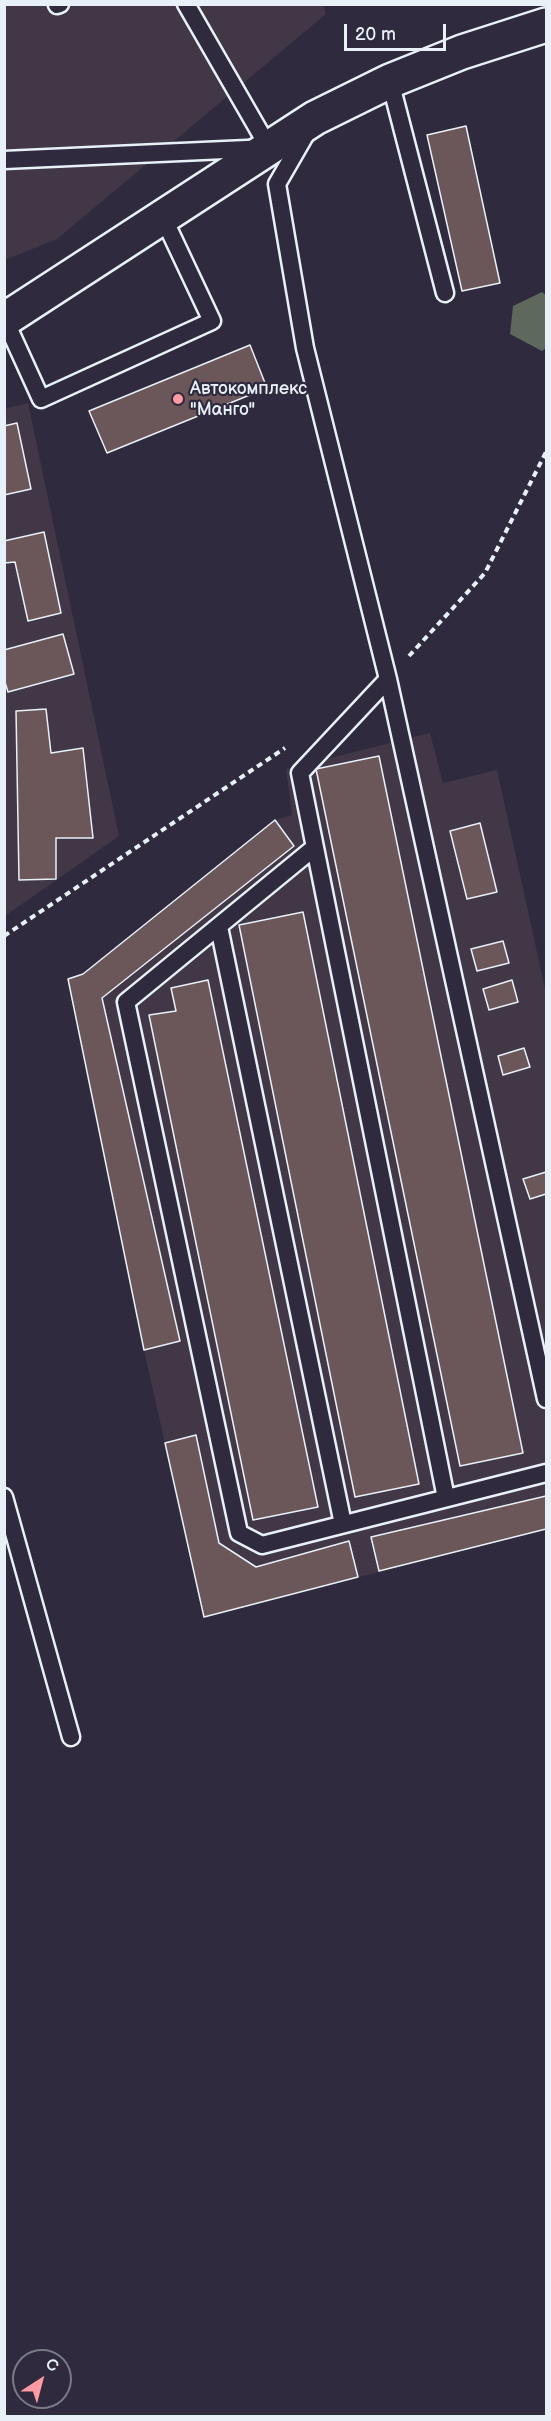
<!DOCTYPE html>
<html>
<head>
<meta charset="utf-8">
<style>
  body { margin:0 }
  #map { position:relative; width:551px; height:2421px; overflow:hidden; background:#2f2a3d; font-family:"Balsamiq Sans",sans-serif }
  canvas { display:block }
  .frame { position:absolute; inset:0; border:6px solid #e8f1f8; pointer-events:none }
  .north { position:absolute; left:12px; top:2349px; width:60px; height:60px; box-sizing:border-box; background:#2f2a3d; border:2px solid #797a88; border-radius:50%; rotate:36deg; font-size:16px; font-weight:700; line-height:24px; text-align:center; color:#e8f1f8 }
  .north::after { content:''; display:block; margin:auto; width:21px; height:27px; background:#ff9aa2; clip-path:polygon(50% 0,100% 100%,50% 72%,0 100%) }
  .scale { position:absolute; left:344px; top:24px; width:102px; height:27px; box-sizing:border-box; border:3px solid #e8f1f8; border-top:0; padding-left:8px; font-size:18px; line-height:21px; white-space:nowrap; color:#e8f1f8; -webkit-text-stroke:4px #2f2a3d; paint-order:stroke }
</style>
</head>
<body>
<div id="map">
<canvas width="551" height="2421"></canvas>
<div class="frame"></div>
<div class="north">С</div>
<div class="scale">20 m</div>
</div>
<script>
const g = document.querySelector('canvas').getContext('2d');
g.lineJoin = 'round';
function fill(path, color) {
  g.fillStyle = color;
  g.fill(path, 'evenodd');
}
function toPath(rows) {
  const path = new Path2D();
  for (const r of rows) {
    path.moveTo(r[0], r[1]);
    for (let i = 2; i < r.length; i += 2) path.lineTo(r[i], r[i + 1]);
  }
  return path;
}
function trace(path, color, width, dash) {
  g.strokeStyle = color;
  g.lineWidth = width;
  g.lineCap = dash ? 'butt' : 'round';
  g.setLineDash(dash || []);
  g.stroke(path);
}
function label(font, color, halo, rows, align = 'center') {
  g.font = font + ' "Balsamiq Sans",sans-serif';
  g.lineWidth = 4.5;
  g.setLineDash([]);
  g.textBaseline = 'middle';
  g.strokeStyle = halo;
  g.fillStyle = color;
  for (const [text, x, y, turn = 0] of rows) {
    g.save();
    g.translate(x, y);
    g.rotate((+turn || 0) * Math.PI / 180);
    g.textAlign = isNaN(turn) ? turn : align;
    if (halo) g.strokeText(text, 0, 0);
    g.fillText(text, 0, 0);
    g.restore();
  }
}
const built = toPath([
  [5,5,323,5,326,14,57,239,5,260],
  [28,403,119,836,5,916,4,409],
  [430,733,443,783,497,770,546,993,546,1529,204,1617,144,1350,68,979,83,974,275,820,292,815,286,769]
]);
const green = toPath([
  [542,292,546,295,546,348,542,351,510,334,513,306]
]);
const building = toPath([
  [466,126,500,283,462,291,427,135,466,126],
  [250,345,267,388,107,453,89,411,250,345],
  [17,423,31,489,4,495,4,426,17,423],
  [44,532,61,613,28,621,15,562,4,563,4,541,44,532],
  [63,634,74,674,8,692,4,679,4,650,63,634],
  [46,709,51,753,83,748,93,838,56,838,56,879,19,880,16,711,46,709],
  [379,756,523,1453,460,1466,316,769,379,756],
  [275,820,294,846,102,998,180,1341,144,1350,68,979,83,974,275,820],
  [480,823,497,892,467,899,450,831,480,823],
  [303,912,419,1484,355,1497,239,925,303,912],
  [503,941,509,963,477,971,471,949,503,941],
  [208,980,318,1507,253,1520,149,1015,176,1011,171,988,208,980],
  [512,980,518,1002,489,1010,483,989,512,980],
  [524,1048,530,1067,503,1075,498,1056,524,1048],
  [546,1172,546,1194,530,1199,523,1179,546,1172],
  [196,1435,219,1543,256,1567,349,1541,358,1577,204,1617,165,1443,196,1435],
  [546,1496,546,1529,379,1571,371,1537,546,1496]
]);
const path = toPath([
  [409,656,485,573,546,452],
  [4,936,285,748]
]);
const service = toPath([
  [57,5,60,4],
  [390,81,445,293],
  [307,132,277,184,305,348,388,679,546,1399],
  [4,160,269,148,186,4],
  [5,320,41,399,212,321,163,217],
  [388,679,300,773,446,1498],
  [315,847,126,1002,239,1533,262,1545,546,1473],
  [219,927,343,1524],
  [4,1497,71,1737]
]);
const tertiary = toPath([
  [4,320,315,118,390,81,462,52,546,25]
]);
const markers = [
  [178,399,6,"#ff9aa2"]
];
const poiNames = [
  ["Автокомплекс",190,389],
  ["\"Манго\"",190,410]
];
fill(built, '#413746');
fill(green, '#5e685c');
fill(building, '#6b565a');
trace(building, '#e8f1f8', 1.5);
trace(service, '#e8f1f8', 21);
trace(tertiary, '#e8f1f8', 38);
trace(path, '#e8f1f8', 4, [6, 4.5]);
trace(service, '#2f2a3d', 16);
trace(tertiary, '#2f2a3d', 33);
for (const [x, y, r, color] of markers) {
  const dot = new Path2D();
  dot.arc(x, y, r, 0, 2 * Math.PI);
  g.fillStyle = color;
  g.fill(dot);
  trace(dot, '#2f2a3d', 2);
}
label('18px', '#e8f1f8', '#2f2a3d', poiNames, 'left');
</script>
</body>
</html>
